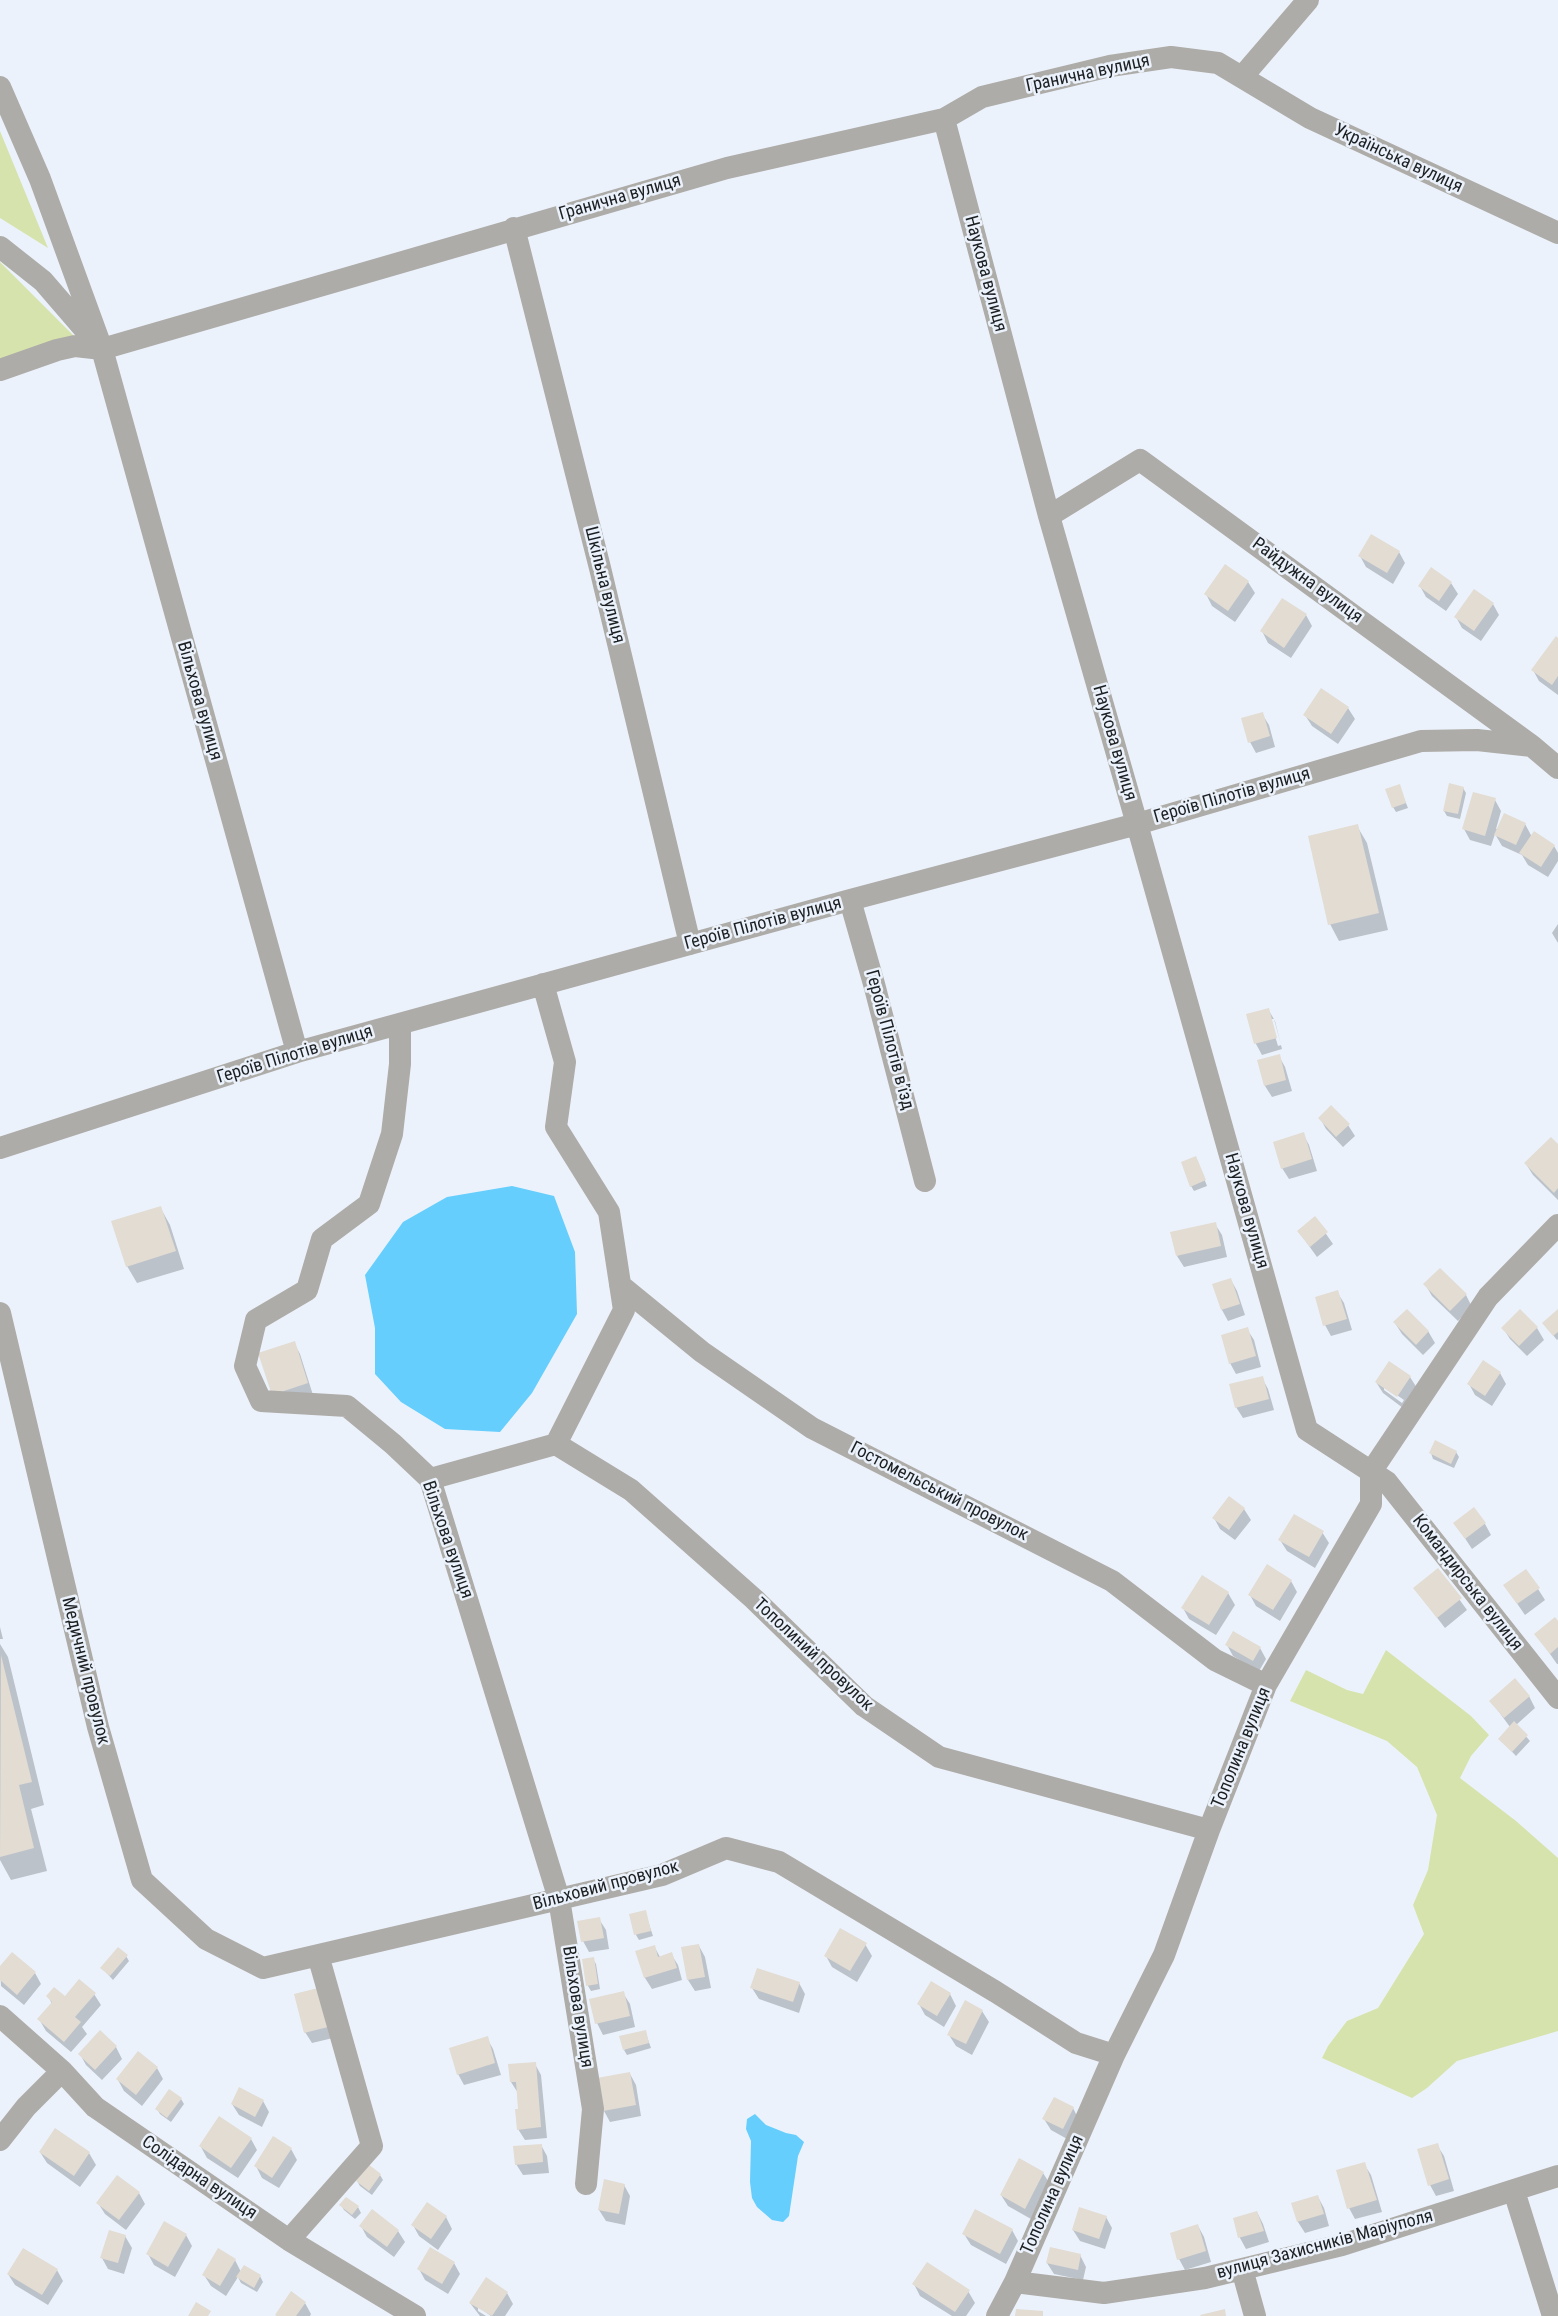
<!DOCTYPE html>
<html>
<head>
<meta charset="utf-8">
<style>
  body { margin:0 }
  canvas { display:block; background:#ebf2fb }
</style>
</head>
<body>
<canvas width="1558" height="2316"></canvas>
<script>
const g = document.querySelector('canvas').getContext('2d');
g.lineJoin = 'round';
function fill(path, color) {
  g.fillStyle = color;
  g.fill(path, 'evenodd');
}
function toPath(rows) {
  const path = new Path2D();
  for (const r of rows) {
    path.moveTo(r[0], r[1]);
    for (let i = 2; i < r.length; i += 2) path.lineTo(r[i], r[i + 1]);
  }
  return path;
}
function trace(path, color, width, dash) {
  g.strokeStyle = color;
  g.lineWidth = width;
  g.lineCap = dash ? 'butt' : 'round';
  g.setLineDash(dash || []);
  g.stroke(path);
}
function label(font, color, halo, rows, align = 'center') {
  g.font = font + ' "Roboto Condensed",sans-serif';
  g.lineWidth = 5;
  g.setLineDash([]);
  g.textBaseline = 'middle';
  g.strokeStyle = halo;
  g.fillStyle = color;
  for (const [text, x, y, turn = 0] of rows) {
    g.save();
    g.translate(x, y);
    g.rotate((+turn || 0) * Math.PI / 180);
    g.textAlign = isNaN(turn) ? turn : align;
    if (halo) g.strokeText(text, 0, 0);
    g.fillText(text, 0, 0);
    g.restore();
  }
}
const green = toPath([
  [0,131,48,248,0,218],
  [0,262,77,339,0,360],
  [1386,1650,1471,1716,1489,1735,1471,1756,1460,1778,1516,1821,1558,1858,1558,2031,1457,2061,1427,2088,1412,2098,1322,2058,1328,2046,1347,2021,1378,2008,1424,1934,1413,1905,1428,1870,1437,1815,1417,1767,1387,1741,1290,1701,1306,1670,1347,1690,1363,1694]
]);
const water = toPath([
  [512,1186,554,1196,575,1252,577,1314,532,1393,500,1432,445,1429,401,1402,375,1374,375,1328,365,1275,403,1222,447,1197],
  [755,2114,766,2125,786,2133,796,2135,804,2142,798,2156,789,2216,783,2222,772,2220,757,2207,752,2198,750,2182,751,2141,746,2129,747,2119]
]);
const shadow = toPath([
  [1399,552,1405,563,1393,584,1366,567,1360,556],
  [1248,582,1255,593,1235,622,1212,606,1206,594],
  [1451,583,1458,594,1446,611,1426,597,1420,586],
  [1493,604,1499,615,1481,641,1462,628,1456,617],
  [1306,615,1312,626,1291,658,1268,643,1262,631],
  [1558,640,1558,695,1539,681,1533,670],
  [1348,708,1355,719,1338,744,1312,726,1305,715],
  [1262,714,1269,725,1275,747,1256,753,1250,742],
  [1399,786,1408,808,1396,812,1393,807],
  [1463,788,1466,793,1460,819,1447,816,1444,811],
  [1495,800,1501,811,1496,829,1525,824,1532,837,1554,846,1558,853,1558,861,1548,877,1528,865,1522,855,1502,846,1495,834,1491,846,1470,840,1464,829],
  [1357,826,1367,843,1388,930,1339,941,1330,924],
  [1558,924,1558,943,1552,933],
  [1268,1009,1275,1021,1282,1049,1262,1055,1256,1044,1248,1015],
  [1270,1019,1274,1019,1281,1045,1278,1046],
  [1279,1056,1285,1067,1292,1091,1272,1097,1265,1086],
  [1320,1118,1348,1125,1355,1136,1343,1147,1326,1129],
  [1303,1134,1309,1145,1317,1171,1289,1179,1282,1168],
  [1558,1146,1558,1200,1533,1175,1526,1164],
  [1198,1163,1207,1186,1194,1191,1191,1186],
  [160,1207,170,1225,184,1269,137,1283,127,1266],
  [1315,1218,1333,1244,1317,1257,1299,1232],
  [1215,1224,1222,1235,1227,1257,1184,1267,1177,1256],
  [1231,1280,1237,1291,1245,1315,1228,1321,1222,1310,1214,1285],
  [1425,1284,1466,1295,1472,1307,1458,1321,1432,1296],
  [1337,1292,1344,1303,1352,1330,1331,1336,1325,1325],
  [1520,1311,1537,1328,1544,1340,1527,1356,1510,1339,1503,1328],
  [1558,1312,1558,1339,1557,1340,1544,1324],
  [1395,1323,1428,1331,1435,1343,1423,1355,1402,1334],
  [1247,1329,1254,1340,1261,1367,1236,1374,1230,1363],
  [294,1343,300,1354,313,1395,280,1406],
  [1500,1373,1506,1384,1492,1406,1475,1395,1469,1384],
  [1410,1377,1417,1388,1403,1408,1383,1393,1376,1382],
  [1384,1386,1404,1400,1402,1403,1384,1390],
  [1262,1378,1268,1389,1274,1410,1243,1418,1236,1407],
  [1456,1452,1459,1457,1454,1468,1433,1459,1431,1453],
  [1229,1498,1244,1509,1251,1520,1235,1540,1220,1529,1214,1518],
  [1455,1523,1485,1524,1491,1535,1472,1549],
  [1322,1532,1329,1543,1315,1568,1287,1551,1280,1540],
  [1438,1570,1467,1610,1445,1628,1415,1589],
  [1291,1581,1297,1592,1280,1621,1256,1606,1250,1595],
  [1505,1586,1538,1589,1545,1600,1525,1615],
  [1228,1593,1235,1605,1216,1635,1189,1619,1183,1608],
  [1558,1624,1558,1664,1557,1664,1536,1634],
  [0,1627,3,1639,0,1639],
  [0,1644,8,1657,44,1805,31,1809,47,1871,11,1880,0,1860],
  [1227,1645,1260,1648,1266,1659,1259,1671,1233,1656],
  [1529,1696,1535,1708,1516,1725,1530,1741,1516,1756,1500,1739,1510,1727,1491,1701],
  [645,1912,653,1936,639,1940,636,1935],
  [599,1919,606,1930,609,1949,589,1952,583,1941],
  [865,1944,872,1956,857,1982,832,1967,826,1956],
  [654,1946,660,1957,671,1954,678,1965,682,1980,652,1989,645,1978,637,1952],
  [699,1946,705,1957,711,1988,695,1991,688,1980],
  [126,1956,129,1961,113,1980,102,1968],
  [593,1959,596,1964,600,1989,591,1991,588,1986],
  [0,1968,35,1973,41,1984,24,2005,1,1986],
  [799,1983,805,1994,799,2013,759,1999,752,1988],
  [623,1993,630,2004,635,2027,603,2035,597,2023],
  [94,1994,101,2005,82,2027,87,2034,71,2052,46,2031,39,2019,52,2004,48,1996,65,1998],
  [950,1994,956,2006,944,2027,925,2015,919,2004],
  [324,2001,333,2038,312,2043,305,2032],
  [982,2011,989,2022,972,2055,956,2046,949,2035],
  [645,2031,651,2048,627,2055,624,2050],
  [100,2033,116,2047,122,2059,102,2080,86,2065,80,2054],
  [487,2038,493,2049,501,2075,464,2085,458,2074],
  [535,2064,541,2075,547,2138,525,2140,518,2129,520,2111,518,2093,511,2082],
  [157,2068,163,2079,142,2106,124,2091,118,2080],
  [630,2074,636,2085,641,2116,610,2122,604,2111],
  [181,2099,184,2104,171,2122,160,2114,157,2109],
  [263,2101,269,2112,262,2127,239,2115,232,2104],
  [1073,2108,1079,2120,1069,2140,1051,2130,1044,2119],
  [56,2130,89,2153,96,2165,80,2187,47,2163,40,2152],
  [251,2139,257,2150,238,2178,207,2158,201,2147],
  [541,2145,547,2156,549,2173,523,2175,516,2164],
  [1437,2145,1444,2156,1454,2191,1436,2196,1430,2185],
  [291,2149,297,2160,279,2188,262,2178,256,2166],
  [1364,2164,1371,2175,1382,2212,1355,2219,1349,2208],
  [1043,2173,1050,2184,1031,2219,1008,2206,1001,2195],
  [380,2175,383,2180,372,2195,360,2186,357,2181],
  [624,2185,630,2196,625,2225,606,2221,599,2210],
  [139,2193,145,2204,126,2230,105,2214,98,2203],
  [1318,2197,1324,2208,1329,2226,1305,2233,1298,2222,1293,2204],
  [341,2205,358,2207,361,2213,355,2219,344,2210],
  [372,2211,398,2231,405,2242,394,2257,367,2237,361,2226],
  [1257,2212,1263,2224,1269,2242,1246,2249,1240,2238,1234,2219],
  [446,2217,452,2229,438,2250,419,2236,413,2225],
  [1106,2217,1112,2228,1105,2249,1080,2241,1073,2230],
  [1198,2226,1204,2237,1211,2262,1185,2270,1179,2259],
  [1012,2230,1018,2241,1006,2264,971,2245,964,2234],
  [186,2235,192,2246,175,2277,154,2265,148,2254],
  [125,2236,132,2248,124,2274,108,2269,102,2258],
  [1080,2255,1086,2267,1083,2280,1054,2274,1047,2263],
  [235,2260,241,2272,244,2267,260,2276,263,2282,257,2292,241,2283,238,2277,226,2296,211,2286,204,2275],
  [454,2263,460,2274,448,2294,425,2280,419,2269],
  [57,2270,63,2281,48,2305,15,2285,8,2274],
  [914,2284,968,2291,975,2303,966,2316,952,2316,920,2296],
  [507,2293,513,2304,505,2316,491,2316,478,2307,478,2311,486,2316,480,2316,470,2303],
  [305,2303,311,2314,310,2316,277,2316]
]);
const building = toPath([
  [1371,534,1400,551,1387,573,1358,556],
  [1225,564,1249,581,1228,611,1204,594],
  [1431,567,1452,582,1439,601,1418,586],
  [1474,589,1494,603,1474,631,1454,617],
  [1282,598,1307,614,1284,648,1260,631],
  [1556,636,1558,638,1558,676,1552,685,1531,670],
  [1321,688,1349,707,1331,734,1303,715],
  [1263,712,1270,736,1248,743,1241,718],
  [1449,783,1464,787,1458,814,1443,811],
  [1400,784,1406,803,1392,808,1385,789],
  [1473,792,1496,798,1485,836,1462,829],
  [1504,813,1526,823,1516,845,1494,835],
  [1358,824,1379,913,1328,925,1308,836],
  [1534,831,1555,845,1541,867,1519,853],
  [1269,1008,1277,1038,1254,1044,1246,1014],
  [1280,1054,1286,1080,1264,1086,1257,1060],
  [1331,1105,1350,1124,1336,1137,1318,1118],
  [1304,1132,1312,1159,1281,1169,1273,1142],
  [1551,1137,1558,1144,1558,1188,1554,1193,1524,1163],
  [1196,1156,1206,1180,1190,1187,1181,1162],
  [161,1206,176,1251,126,1267,111,1221],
  [1315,1216,1328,1232,1310,1247,1297,1231],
  [1216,1222,1221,1246,1176,1256,1170,1232],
  [1440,1268,1467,1294,1450,1311,1423,1284],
  [1231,1278,1240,1304,1221,1310,1212,1284],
  [1338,1290,1347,1319,1323,1326,1315,1297],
  [1407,1309,1429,1331,1416,1345,1393,1322],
  [1520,1309,1538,1327,1519,1346,1501,1328],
  [1558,1309,1558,1332,1553,1336,1542,1323],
  [1248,1327,1256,1356,1229,1364,1221,1335],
  [295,1341,308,1383,272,1395,258,1353],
  [1483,1360,1501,1372,1485,1396,1467,1384],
  [1389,1361,1411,1376,1397,1397,1375,1382],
  [1263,1376,1269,1399,1235,1408,1229,1384],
  [1435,1440,1457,1451,1451,1464,1429,1453],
  [1229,1496,1245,1508,1229,1530,1212,1518],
  [1474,1507,1486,1523,1465,1539,1453,1523],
  [1294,1514,1324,1531,1309,1557,1278,1540],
  [1267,1564,1292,1580,1273,1610,1248,1595],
  [1438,1568,1462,1598,1437,1618,1413,1588],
  [1526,1569,1540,1588,1517,1604,1503,1585],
  [1202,1575,1229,1592,1209,1625,1181,1608],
  [1555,1617,1558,1621,1558,1647,1550,1654,1534,1634],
  [1233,1631,1261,1647,1253,1661,1225,1645],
  [1,1655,32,1782,19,1785,34,1848,0,1857],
  [1515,1678,1530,1696,1504,1718,1489,1701],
  [1514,1721,1528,1735,1512,1752,1498,1739],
  [646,1910,651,1931,634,1935,629,1914],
  [600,1917,604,1938,581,1942,577,1921],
  [840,1928,867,1943,850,1971,824,1956],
  [699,1944,705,1977,687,1980,681,1947],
  [655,1945,658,1957,672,1952,677,1968,644,1978,635,1951],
  [118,1947,128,1955,110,1976,100,1968],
  [12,1952,36,1972,17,1995,0,1980,0,1966],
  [594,1957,598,1984,586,1986,582,1959],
  [757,1968,800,1982,793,2002,750,1988],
  [79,1979,96,1993,75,2017,81,2022,64,2042,37,2019,52,2002,46,1996,54,1987,65,1996],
  [931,1981,951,1993,937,2016,917,2004],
  [318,1988,328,2027,304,2033,294,1994],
  [624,1991,630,2016,595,2024,589,1999],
  [965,2000,983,2010,966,2044,947,2035],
  [100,2030,117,2046,95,2070,78,2054],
  [646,2030,649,2043,623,2050,619,2036],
  [488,2036,495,2063,457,2075,449,2048],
  [138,2051,158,2067,136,2095,116,2079],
  [536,2062,541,2127,517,2130,515,2109,518,2109,516,2082,510,2082,508,2064],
  [630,2072,636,2105,603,2111,597,2078],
  [239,2087,264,2100,255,2117,231,2104],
  [169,2089,182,2098,167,2118,155,2109],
  [1054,2097,1074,2107,1063,2129,1042,2119],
  [219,2116,252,2138,231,2168,199,2146],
  [55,2128,90,2152,74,2176,39,2152],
  [273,2136,292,2148,272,2178,254,2166],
  [1438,2143,1449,2179,1428,2186,1417,2149],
  [542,2144,543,2162,515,2165,513,2146],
  [1019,2158,1044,2172,1025,2209,1000,2195],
  [1365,2162,1377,2200,1347,2209,1336,2170],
  [368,2164,381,2174,369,2191,356,2181],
  [117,2175,140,2192,119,2220,96,2203],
  [604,2179,625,2184,619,2214,598,2210],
  [1318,2195,1324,2214,1297,2222,1291,2203],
  [346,2197,359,2206,352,2215,339,2205],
  [427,2202,447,2216,431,2239,411,2225],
  [1079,2207,1107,2216,1099,2239,1072,2230],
  [372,2209,399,2230,387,2247,359,2226],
  [975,2209,1013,2229,1000,2254,962,2234],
  [1257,2211,1264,2231,1238,2238,1233,2218],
  [164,2221,187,2234,168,2267,146,2254],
  [1198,2224,1206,2251,1177,2260,1170,2233],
  [109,2230,126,2235,118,2263,100,2258],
  [430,2247,455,2262,442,2284,417,2269],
  [1050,2247,1081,2254,1078,2270,1046,2263],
  [23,2248,58,2269,42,2295,7,2274],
  [218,2248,236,2259,220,2286,202,2275],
  [927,2262,970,2290,955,2312,912,2284],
  [244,2265,261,2275,254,2288,236,2277],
  [486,2277,508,2292,492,2316,469,2303],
  [291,2291,306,2302,296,2316,277,2316,275,2315],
  [196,2302,211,2311,208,2316,188,2316],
  [1016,2309,1043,2311,1043,2316,1015,2316],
  [1225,2309,1226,2316,1201,2316,1200,2315]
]);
const minor = toPath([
  [1242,77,1308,0],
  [0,87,40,179,102,349,297,1052],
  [944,119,1049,516,1137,824,1307,1430,1387,1482,1558,1698],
  [514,228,600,568,690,944],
  [0,247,43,281,93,339],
  [0,370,57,350,75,346,102,349,727,168,944,119,982,97,1110,66,1171,57,1218,63,1310,118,1558,233],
  [1049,516,1140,460,1532,746,1558,768],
  [850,900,874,984,925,1181],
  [400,1024,400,1064,392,1134,369,1204,322,1239,307,1290,256,1320,245,1366,261,1401,347,1406,393,1444,430,1479,559,1899,593,2109,586,2184],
  [0,1148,297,1052,850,900,1137,824,1421,741,1477,740,1532,746],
  [620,1285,702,1352,812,1428,1112,1581,1215,1660,1266,1685],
  [0,1313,98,1727,142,1880,206,1939,263,1968,662,1875,726,1848,779,1862,996,1992,1076,2043,1114,2055],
  [556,1444,631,1490,754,1599,864,1706,939,1757,1209,1830],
  [430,1479,556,1444,624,1310,609,1212,556,1127,565,1062,543,984],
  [0,2016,62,2071,95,2107,289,2240,415,2316],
  [0,2140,26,2107,62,2071],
  [1514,2191,1553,2316],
  [289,2240,372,2146,318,1955],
  [1242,2269,1255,2316],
  [1015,2282,1104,2293,1205,2278,1342,2245,1558,2176],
  [997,2316,1015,2282,1114,2055,1164,1955,1209,1830,1266,1685,1371,1504,1371,1472,1488,1297,1558,1225]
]);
const streetNames = [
  ["Гранична вулиця",1088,74,-12],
  ["Українська вулиця",1398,159,25],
  ["Гранична вулиця",620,198,-16],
  ["Наукова вулиця",985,274,75],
  ["Райдужна вулиця",1307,581,36],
  ["Шкільна вулиця",604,585,76],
  ["Вільхова вулиця",199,701,74],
  ["Наукова вулиця",1114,743,74],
  ["Героїв Пілотів вулиця",1232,796,-16],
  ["Героїв Пілотів вулиця",763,924,-15],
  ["Героїв Пілотів в’їзд",889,1040,75],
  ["Героїв Пілотів вулиця",295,1055,-17],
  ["Наукова вулиця",1246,1211,74],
  ["Гостомельський провулок",939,1492,27],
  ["Вільхова вулиця",447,1540,71],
  ["Командирська вулиця",1467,1583,52],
  ["Тополиний провулок",813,1655,43],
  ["Медичний провулок",85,1671,76],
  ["Тополина вулиця",1242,1748,-68],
  ["Вільховий провулок",606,1886,-15],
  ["Вільхова вулиця",577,2007,81],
  ["Солідарна вулиця",199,2178,34],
  ["Тополина вулиця",1053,2195,-66],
  ["вулиця Захисників Маріуполя",1325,2245,-15]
];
fill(green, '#d7e3ad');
fill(water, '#65cefd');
fill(shadow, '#0003');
fill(building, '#e2dcd3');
trace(minor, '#aeaca8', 22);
label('18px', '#1d2023', '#ebf2fb', streetNames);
</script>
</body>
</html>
